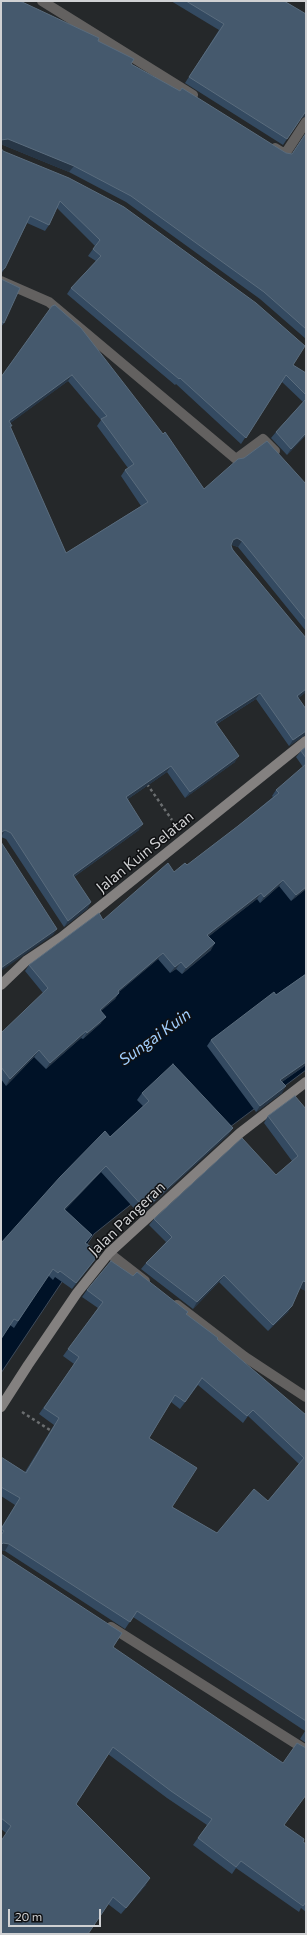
<!DOCTYPE html>
<html>
<head>
<meta charset="utf-8">
<style>
  body { margin:0 }
  #map { position:relative; width:307px; height:1935px; overflow:hidden; background:#25282a; font-family:Commissioner,sans-serif }
  canvas { display:block }
  .frame { position:absolute; inset:0; border:2px solid #d0d1d3; pointer-events:none }
  .scale { position:absolute; left:8px; top:1909px; width:93px; height:18px; box-sizing:border-box; border:2px solid #d0d1d3; border-top:0; padding-left:5px; font-size:12px; line-height:14px; white-space:nowrap; color:#d0d1d3; -webkit-text-stroke:3px #0f1012; paint-order:stroke }
</style>
</head>
<body>
<div id="map">
<canvas width="307" height="1935"></canvas>
<div class="frame"></div>
<div class="scale">20 m</div>
</div>
<script>
const g = document.querySelector('canvas').getContext('2d');
g.lineJoin = 'round';
function fill(path, color) {
  g.fillStyle = color;
  g.fill(path, 'evenodd');
}
function toPath(rows) {
  const path = new Path2D();
  for (const r of rows) {
    path.moveTo(r[0], r[1]);
    for (let i = 2; i < r.length; i += 2) path.lineTo(r[i], r[i + 1]);
  }
  return path;
}
function trace(path, color, width, dash) {
  g.strokeStyle = color;
  g.lineWidth = width;
  g.lineCap = dash ? 'butt' : 'round';
  g.setLineDash(dash || []);
  g.stroke(path);
}
function label(font, color, halo, rows, align = 'center') {
  g.font = font + ' Commissioner,sans-serif';
  g.lineWidth = 3;
  g.setLineDash([]);
  g.textBaseline = 'middle';
  g.strokeStyle = halo;
  g.fillStyle = color;
  for (const [text, x, y, turn = 0] of rows) {
    g.save();
    g.translate(x, y);
    g.rotate((+turn || 0) * Math.PI / 180);
    g.textAlign = isNaN(turn) ? turn : align;
    if (halo) g.strokeText(text, 0, 0);
    g.fillText(text, 0, 0);
    g.restore();
  }
}
const water = toPath([
  [306,772,306,1070,194,1154,94,1234,1,1373,1,1038,306,772]
]);
const path = toPath([
  [147,784,172,820],
  [22,1412,53,1432]
]);
const street = toPath([
  [42,1,193,95],
  [275,148,285,154,306,122],
  [1,281,49,302,236,459,263,439,275,451],
  [109,1253,145,1281],
  [177,1305,245,1357,306,1397],
  [111,1627,306,1750]
]);
const secondary = toPath([
  [1,985,26,961,62,937,306,741],
  [1,1407,28,1365,77,1293,109,1253,240,1133,306,1082]
]);
const wall = toPath([
  [1,1,98,41,131,64,286,153,292,154,306,133,306,339,260,299,126,202,69,172,3,145,1,145],
  [171,1,284,1,306,14,306,116,301,118,283,145,185,83,219,30],
  [1,148,3,151,293,365,306,373,306,435,287,455,271,438,276,432,303,402,282,382,241,444,176,384,175,385,67,294,71,288,96,261,88,256,95,246,57,208,49,225,45,231,27,223,5,268,1,274],
  [1,279,4,323,1,327],
  [52,306,204,489,306,484,306,631,238,547,232,545,231,545,306,692,298,698,306,709,306,735,305,735,289,746,256,699,217,724,235,762,185,798,167,772,128,799,139,830,74,877,91,902,87,909,64,927,6,839,1,837,1,377],
  [68,381,101,420,97,426,128,468,125,470,121,476,141,506,66,553,10,427,10,423],
  [306,747,306,889,291,901,279,886,260,903,257,899,209,936,211,950,182,974,176,969,170,973,158,959,119,992,115,999,101,1011,101,1023,83,1039,81,1038,46,1069,34,1057,6,1086,1,1079,1,1033,43,993,25,971,29,965,103,920,174,872,187,865,238,826,273,797,272,796,276,790,303,767,296,757,301,751],
  [306,974,306,1065,282,1082,282,1093,256,1112,207,1046,211,1040,276,995],
  [142,1093,233,1128,228,1135,140,1215,101,1172,65,1210,92,1235,86,1243,100,1253,72,1289,55,1277,53,1280,48,1275,14,1328,10,1325,1,1243,110,1137,143,1106,137,1100],
  [306,1109,306,1291,300,1288,288,1312,268,1331,219,1282,193,1309,141,1269,146,1263,166,1242,149,1225,154,1219,276,1175,292,1161,264,1123,268,1116],
  [133,1276,188,1312,186,1314,306,1415,306,1743,300,1739,305,1731,133,1617,125,1629,5,1551,1,1550,1,1528,15,1505,1,1496,1,1457,25,1472,54,1425,39,1414,74,1364,63,1356,98,1308,82,1297,87,1290],
  [198,1385,243,1423,248,1416,299,1464,268,1501,217,1533,172,1507,149,1438,171,1402,180,1409],
  [1,1554,113,1647,284,1825,306,1844,306,1912,301,1908,299,1912,236,1868,232,1874,193,1845,207,1825,167,1798,108,1754,76,1804,146,1885,121,1914,108,1904,6,1833,1,1829]
]);
const shadedWall = toPath([
  [306,111,306,116,301,118,305,112],
  [8,139,74,166,69,172,3,145,1,145,1,140],
  [72,375,68,381,5,427,9,421],
  [306,433,306,435,287,455,291,449],
  [237,538,242,541,238,547,232,545,229,546,233,540],
  [306,689,306,692,293,703,297,696],
  [260,693,256,699,210,728,215,722],
  [306,731,306,735,305,735,289,746,293,740],
  [239,756,235,762,185,798,190,792],
  [171,766,167,772,122,803,126,797],
  [143,824,139,830,68,881,73,875],
  [5,830,1,837,2,832],
  [283,880,279,886,260,903,264,897],
  [306,887,306,889,291,901,296,895],
  [261,893,257,899,203,941,207,935],
  [91,902,87,909,64,927,68,921],
  [57,929,53,935,1,971,1,968],
  [215,943,211,950,182,974,186,968],
  [163,953,158,959,113,997,118,991],
  [181,962,176,969,170,973,175,967],
  [119,993,115,999,95,1016,100,1010],
  [106,1017,101,1023,83,1039,87,1033],
  [86,1031,81,1038,46,1069,50,1063],
  [39,1050,34,1057,6,1086,10,1079],
  [306,1062,306,1065,276,1086,280,1080],
  [286,1086,282,1093,256,1112,260,1106],
  [233,1128,228,1135,140,1215,145,1209],
  [106,1166,101,1172,59,1216,64,1209],
  [100,1253,95,1260,72,1289,76,1283],
  [224,1275,219,1282,193,1309,197,1302],
  [303,1281,306,1282,306,1291,299,1288],
  [292,1306,288,1312,268,1331,273,1325],
  [3,1543,9,1544,5,1551,1,1550,1,1545],
  [150,1878,146,1885,121,1914,126,1908]
]);
const building = toPath([
  [1,1,20,1,99,38,98,41,134,59,131,64,180,91,182,88,286,153,292,154,306,133,306,329,264,292,131,196,74,166,8,139,1,140,1,1],
  [186,1,284,1,306,14,306,111,287,139,189,77,224,24,186,1],
  [1,148,3,151,69,178,124,207,256,303,305,346,293,365,306,373,306,395,286,375,246,438,180,378,179,379,71,288,101,256,93,249,100,240,60,201,49,225,30,216,5,268,1,271,1,148],
  [1,279,20,288,4,323,1,321,1,279],
  [55,305,81,328,163,434,165,432,204,489,238,459,244,458,267,441,306,484,306,620,242,541,237,538,233,540,231,545,232,549,306,638,306,689,297,696,306,709,306,731,293,740,260,693,215,722,239,756,190,792,171,766,126,797,143,824,73,875,91,902,68,921,11,833,5,830,2,832,1,833,1,377,52,306,55,305],
  [72,375,107,416,101,419,134,464,125,470,148,502,66,553,10,426,12,426,9,421,72,375],
  [306,399,306,433,291,449,276,432,306,399],
  [306,747,306,758,301,751,306,747],
  [306,764,306,887,296,895,283,880,264,897,261,893,207,935,215,943,186,968,181,962,175,967,163,953,118,991,119,993,100,1010,106,1017,87,1033,86,1031,50,1063,39,1050,10,1079,1,1067,1,1033,48,988,29,965,99,913,103,920,168,863,174,872,185,863,187,865,238,826,279,793,276,790,306,764],
  [1,842,57,929,1,968,1,842],
  [306,974,306,1062,280,1080,286,1086,260,1106,211,1040,274,992,276,995,306,974],
  [173,1064,233,1128,145,1209,106,1166,64,1209,92,1235,85,1243,100,1253,76,1283,60,1271,58,1273,53,1269,18,1321,14,1319,1,1339,1,1243,60,1177,105,1131,110,1137,149,1101,142,1093,173,1064],
  [295,1096,306,1109,306,1282,303,1281,292,1306,273,1325,224,1275,197,1302,146,1263,172,1237,154,1219,242,1138,276,1175,298,1156,268,1116,295,1096],
  [111,1261,133,1276,137,1272,188,1312,186,1314,218,1338,217,1339,306,1415,306,1721,137,1611,130,1622,9,1544,3,1543,1,1545,1,1535,4,1531,1,1529,20,1498,1,1487,1,1457,26,1473,59,1418,44,1408,79,1357,68,1349,103,1302,87,1290,111,1261],
  [202,1378,247,1416,253,1410,304,1458,268,1501,254,1489,217,1533,172,1507,197,1468,149,1438,175,1395,185,1402,202,1378],
  [1,1554,122,1633,113,1647,283,1763,297,1743,306,1748,306,1795,284,1825,304,1839,303,1842,306,1844,306,1902,303,1906,241,1861,236,1867,198,1838,212,1819,171,1791,113,1747,76,1804,150,1878,126,1908,113,1897,88,1934,1,1934,1,1841,11,1826,1,1818,1,1554]
]);
const streetNames = [
  ["Jalan Kuin Selatan",145,852,-39],
  ["Jalan Pangeran",127,1219,-44]
];
const waterNames = [
  ["Sungai Kuin",155,1037,-36]
];
fill(water, '#001227');
trace(water, '#3e4b5b', 1);
trace(path, '#6b6e70', 2.5, [3, 3]);
trace(street, '#636160', 10);
trace(secondary, '#848180', 10);
fill(wall, '#344a61');
fill(shadedWall, '#273646');
fill(building, '#45596d');
trace(building, '#5a6c7d', 1);
label('15px', '#d0d1d3', '#0f1012', streetNames);
label('italic 16px', '#a1cefd', '#0f1012', waterNames);
</script>
</body>
</html>
